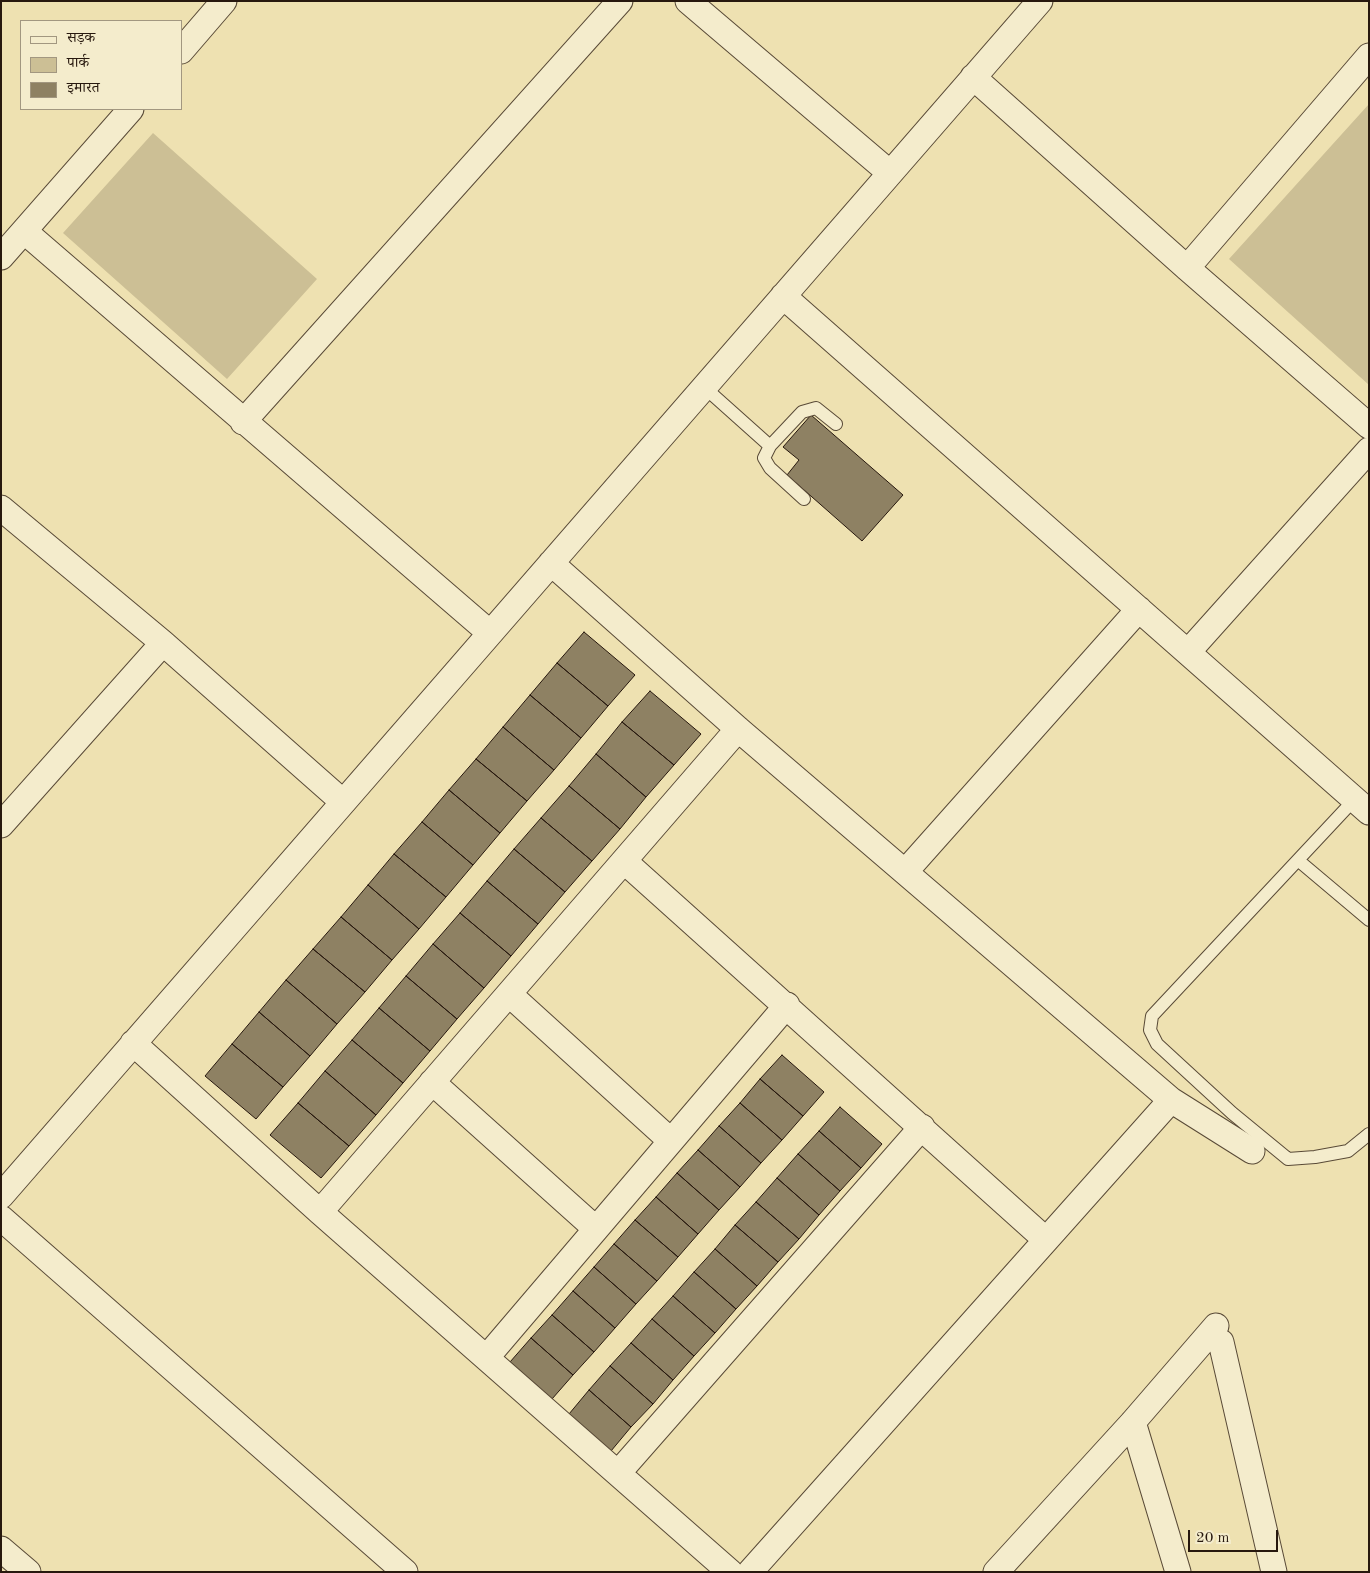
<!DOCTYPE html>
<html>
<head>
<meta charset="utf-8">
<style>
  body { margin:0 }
  #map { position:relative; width:1370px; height:1573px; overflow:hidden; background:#eee1b1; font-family:"Old Standard TT","Noto Serif Devanagari",serif }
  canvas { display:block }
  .frame { position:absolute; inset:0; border:2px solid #27180e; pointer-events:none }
  .legend { position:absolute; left:20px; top:20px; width:162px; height:90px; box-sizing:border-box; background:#f4eccc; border:1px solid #a29780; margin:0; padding:6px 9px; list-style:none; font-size:15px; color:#27180e }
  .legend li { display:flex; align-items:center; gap:10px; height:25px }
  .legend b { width:25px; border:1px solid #a29780 }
  .scale { position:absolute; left:1188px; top:1530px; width:90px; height:22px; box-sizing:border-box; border:2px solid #27180e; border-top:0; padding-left:6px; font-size:15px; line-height:18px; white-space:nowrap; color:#27180e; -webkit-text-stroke:4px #f4eccc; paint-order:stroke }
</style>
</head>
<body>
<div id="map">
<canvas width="1370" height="1573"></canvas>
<div class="frame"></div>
<ul class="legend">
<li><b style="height:6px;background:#f4eccc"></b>सड़क</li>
<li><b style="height:14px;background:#ccbf95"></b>पार्क</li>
<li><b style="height:14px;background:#8e8163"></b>इमारत</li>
</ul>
<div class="scale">20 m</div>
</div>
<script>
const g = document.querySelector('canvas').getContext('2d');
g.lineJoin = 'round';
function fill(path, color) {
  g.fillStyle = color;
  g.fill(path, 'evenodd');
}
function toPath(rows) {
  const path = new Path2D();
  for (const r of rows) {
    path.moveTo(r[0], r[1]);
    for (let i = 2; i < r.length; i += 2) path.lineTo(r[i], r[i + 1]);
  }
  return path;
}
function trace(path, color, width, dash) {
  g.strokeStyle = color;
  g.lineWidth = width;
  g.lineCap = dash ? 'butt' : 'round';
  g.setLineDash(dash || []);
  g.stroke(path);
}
const green = toPath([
  [1369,104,1369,385,1229,259],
  [153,133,317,279,227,379,63,233]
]);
const building = toPath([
  [811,415,903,495,862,541,787,475,799,460,783,447,811,415],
  [584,632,635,675,608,706,557,663,584,632],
  [557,663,608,706,581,738,530,695,557,663],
  [650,691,701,734,674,765,622,722,650,691],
  [530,695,581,738,554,770,503,727,530,695],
  [622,722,674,765,646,797,596,754,622,722],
  [503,727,554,770,527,801,476,759,503,727],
  [596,754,646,797,620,829,569,786,596,754],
  [476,759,527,801,500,833,449,790,476,759],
  [569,786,620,829,592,861,541,818,569,786],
  [449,790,500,833,473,865,422,822,449,790],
  [541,818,592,861,565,892,514,849,541,818],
  [422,822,473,865,446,897,394,854,422,822],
  [514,849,565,892,538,924,487,881,514,849],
  [394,854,446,897,419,929,368,885,394,854],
  [487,881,538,924,511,956,460,913,487,881],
  [368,885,419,929,392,960,341,917,368,885],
  [460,913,511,956,484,988,433,944,460,913],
  [341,917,392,960,365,992,313,949,341,917],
  [433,944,484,988,457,1019,406,976,433,944],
  [313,949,365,992,337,1024,286,980,313,949],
  [406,976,457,1019,430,1051,379,1008,406,976],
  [286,980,337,1024,310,1056,259,1012,286,980],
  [379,1008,430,1051,403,1083,352,1040,379,1008],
  [259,1012,310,1056,283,1087,232,1044,259,1012],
  [352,1040,403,1083,376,1115,325,1071,352,1040],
  [232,1044,283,1087,256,1119,205,1076,232,1044],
  [782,1055,824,1092,803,1116,760,1079,782,1055],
  [325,1071,376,1115,349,1146,298,1103,325,1071],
  [760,1079,803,1116,782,1140,740,1103,760,1079],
  [298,1103,349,1146,321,1178,270,1135,298,1103],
  [740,1103,782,1140,761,1163,719,1126,740,1103],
  [840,1107,882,1144,861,1168,819,1131,840,1107],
  [719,1126,761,1163,740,1187,698,1150,719,1126],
  [819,1131,861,1168,840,1191,798,1154,819,1131],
  [698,1150,740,1187,719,1210,677,1173,698,1150],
  [798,1154,840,1191,819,1215,777,1178,798,1154],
  [677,1173,719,1210,698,1234,656,1197,677,1173],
  [777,1178,819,1215,799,1239,756,1202,777,1178],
  [656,1197,698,1234,678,1257,635,1220,656,1197],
  [756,1202,799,1239,778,1262,735,1225,756,1202],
  [635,1220,678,1257,657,1281,614,1244,635,1220],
  [735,1225,778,1262,757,1286,715,1249,735,1225],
  [614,1244,657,1281,636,1304,594,1267,614,1244],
  [715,1249,757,1286,736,1309,694,1272,715,1249],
  [594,1267,636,1304,615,1328,573,1291,594,1267],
  [694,1272,736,1309,715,1333,673,1296,694,1272],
  [573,1291,615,1328,594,1352,552,1315,573,1291],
  [673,1296,715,1333,694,1356,652,1319,673,1296],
  [552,1315,594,1352,573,1375,531,1338,552,1315],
  [652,1319,694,1356,673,1380,631,1343,652,1319],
  [531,1338,573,1375,552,1399,510,1362,531,1338],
  [631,1343,673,1380,653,1404,610,1366,631,1343],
  [610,1366,653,1404,631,1427,589,1390,610,1366],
  [589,1390,631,1427,611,1451,569,1414,589,1390]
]);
const service = toPath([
  [704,387,770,446],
  [804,499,770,468,764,458,770,446,802,412,816,408,836,424],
  [1354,800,1152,1016,1150,1030,1157,1044,1232,1113,1288,1159,1315,1157,1348,1151,1369,1134],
  [1299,861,1369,920]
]);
const minor = toPath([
  [688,1,890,173],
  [181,51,224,1],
  [973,77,1187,268,1369,426],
  [24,231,490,633],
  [1,257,131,109],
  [1187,268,1369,56],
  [783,296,1369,812],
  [243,422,620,1],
  [1,508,163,643,343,802],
  [551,563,738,729,1171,1100,1252,1151],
  [1188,652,1369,450],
  [1,825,163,643],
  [624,861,1046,1240],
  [905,872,1139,609],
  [509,994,671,1141],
  [133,1043,320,1212,730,1572],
  [432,1082,596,1229],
  [1,1196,1040,1],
  [320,1212,738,729],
  [1,1218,405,1572],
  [1221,1342,1274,1572],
  [487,1357,787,1005],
  [1133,1422,1178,1572],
  [619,1472,922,1127],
  [1,1549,28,1572],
  [750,1572,1171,1100],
  [996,1572,1133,1422,1216,1326]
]);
fill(green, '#ccbf95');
fill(building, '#8e8163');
trace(building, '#27180e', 1);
trace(service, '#594a37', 14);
trace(minor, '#594a37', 27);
trace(service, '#f4eccc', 12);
trace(minor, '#f4eccc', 25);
</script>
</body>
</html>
